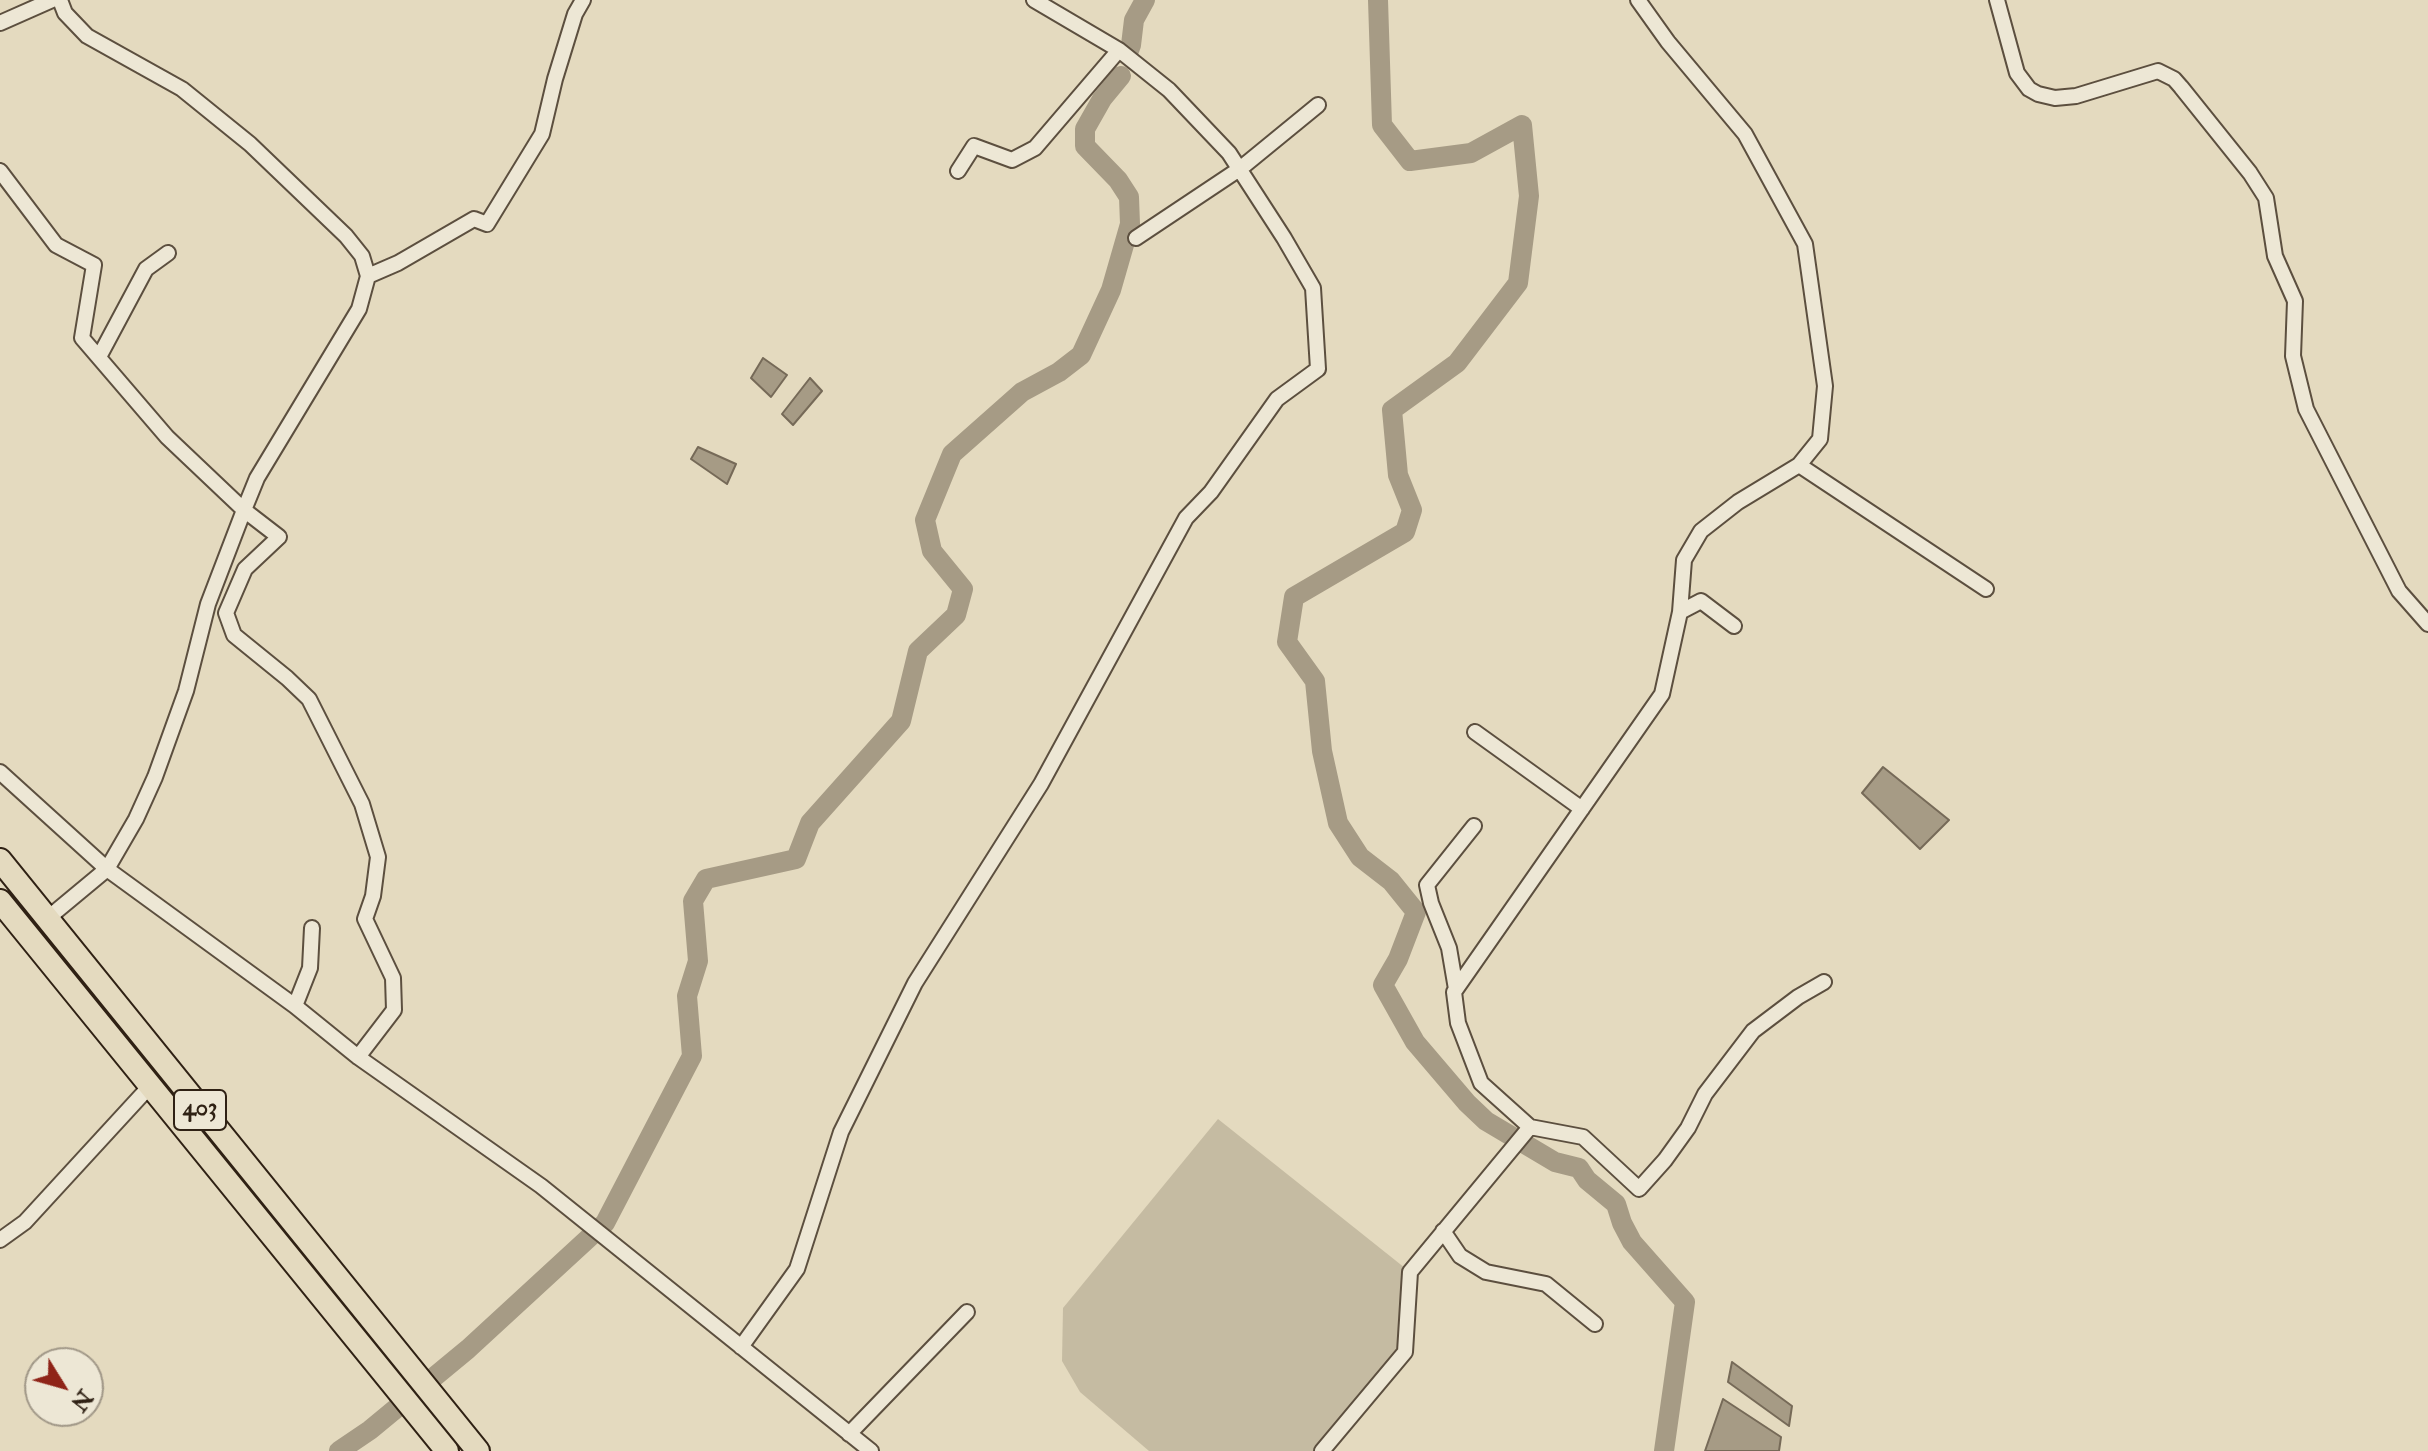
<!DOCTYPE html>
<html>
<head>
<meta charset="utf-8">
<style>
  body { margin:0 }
  #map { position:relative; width:2428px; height:1451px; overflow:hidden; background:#e4dabf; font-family:"IM FELL Double Pica",serif }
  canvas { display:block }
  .north { position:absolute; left:24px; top:1347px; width:80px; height:80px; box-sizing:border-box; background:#ede7d5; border:2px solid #a19888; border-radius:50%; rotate:127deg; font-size:22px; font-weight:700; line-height:32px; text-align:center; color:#2f2114 }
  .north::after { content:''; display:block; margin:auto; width:28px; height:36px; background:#8f2418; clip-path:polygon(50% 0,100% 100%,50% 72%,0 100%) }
</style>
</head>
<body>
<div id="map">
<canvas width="2428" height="1451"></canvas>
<div class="north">N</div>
</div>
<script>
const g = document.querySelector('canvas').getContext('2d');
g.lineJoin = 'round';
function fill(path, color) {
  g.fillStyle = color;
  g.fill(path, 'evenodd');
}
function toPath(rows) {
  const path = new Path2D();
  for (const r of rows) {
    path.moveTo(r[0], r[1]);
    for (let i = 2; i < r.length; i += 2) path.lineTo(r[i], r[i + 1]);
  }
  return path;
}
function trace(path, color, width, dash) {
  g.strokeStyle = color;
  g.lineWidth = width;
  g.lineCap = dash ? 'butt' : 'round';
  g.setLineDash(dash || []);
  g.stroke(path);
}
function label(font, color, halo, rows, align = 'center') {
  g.font = font + ' "IM FELL Double Pica",serif';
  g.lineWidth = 7;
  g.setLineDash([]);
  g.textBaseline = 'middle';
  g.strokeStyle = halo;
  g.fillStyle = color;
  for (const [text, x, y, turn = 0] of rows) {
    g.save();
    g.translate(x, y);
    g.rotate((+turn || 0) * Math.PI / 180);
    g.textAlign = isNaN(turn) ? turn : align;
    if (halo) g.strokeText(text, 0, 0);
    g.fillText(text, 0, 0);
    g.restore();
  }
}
const green = toPath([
  [1218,1119,1410,1272,1405,1352,1322,1451,1149,1451,1080,1392,1062,1361,1063,1308]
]);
const water = toPath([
  [763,358,787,375,771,397,751,378,763,358],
  [810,378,822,391,793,425,782,414,810,378],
  [698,447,736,464,727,484,691,459,698,447],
  [1883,767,1949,820,1920,849,1862,793,1883,767],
  [1732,1362,1792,1406,1789,1426,1728,1382,1732,1362],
  [1723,1399,1781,1437,1779,1451,1705,1451,1723,1399]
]);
const river = toPath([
  [1378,0,1382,125,1410,161,1471,153,1522,125,1529,196,1518,283,1457,363,1392,410,1398,475,1412,510,1405,532,1294,597,1287,642,1315,681,1322,751,1338,823,1360,857,1391,881,1416,912,1398,959,1383,985,1415,1042,1467,1103,1486,1121,1555,1162,1579,1168,1587,1180,1616,1204,1622,1223,1632,1242,1685,1302,1664,1451],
  [1128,53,1131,45,1134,20,1145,0],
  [339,1451,370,1430,468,1349,605,1223,692,1056,687,996,698,961,693,901,706,879,796,859,810,823,901,721,918,651,956,615,963,589,932,551,925,520,952,454,1022,392,1059,372,1081,355,1111,290,1130,224,1129,197,1118,180,1085,146,1085,129,1102,99,1121,76]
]);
const minor = toPath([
  [1638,0,1668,42,1745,134,1805,244,1825,386,1820,439,1799,465,1738,502,1701,531,1684,560,1680,612],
  [1997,0,2017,73,2029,89,2038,94,2055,98,2076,96,2158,71,2174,79,2181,87,2250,173,2266,198,2275,256,2295,301,2293,356,2306,409,2399,591,2428,624],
  [0,23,52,0],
  [0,171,56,245,94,265,82,338,167,437,244,510,279,537,245,569,226,613,234,635,287,678,309,699,362,804,378,857,373,896,365,919,393,978,394,1010,358,1057],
  [958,171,974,146,1012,160,1035,148,1119,50],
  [1136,238,1241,168,1318,105],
  [368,276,398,263,474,219,487,224,542,134,555,79,575,14,583,0],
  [99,357,146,269,168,253],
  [1799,465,1986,589],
  [1475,732,1582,809],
  [0,772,107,869,295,1006,358,1057,541,1186,871,1451],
  [48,918,107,869,136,819,155,777,186,691,208,604,244,510,257,478,359,309,368,276,362,256,346,236,250,144,182,89,87,36,65,13,60,0],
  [1456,989,1449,948,1431,903,1427,885,1474,826],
  [295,1006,310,968,312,928],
  [1530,1127,1481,1083,1458,1023,1454,992,1662,694,1680,612,1701,601,1734,626],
  [1443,1231,1460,1256,1486,1272,1546,1284,1595,1324],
  [0,1240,25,1222,150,1086],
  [741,1347,797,1269,841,1132,915,983,1041,784,1186,518,1211,492,1277,399,1318,369,1313,288,1284,238,1229,153,1169,90,1119,50,1034,0],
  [849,1434,967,1312],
  [1322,1451,1405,1352,1410,1272,1530,1127,1583,1137,1639,1189,1665,1160,1688,1128,1705,1094,1753,1031,1798,997,1824,982]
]);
const highway = toPath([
  [0,860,478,1451],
  [0,901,447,1451]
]);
const shields = [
  [200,1110,52]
];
const shieldNames = [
  ["403",200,1110]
];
fill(green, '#c5bba2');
fill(water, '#a69b85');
trace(water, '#766a58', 2);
trace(river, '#a69b85', 20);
trace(minor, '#5c4f3f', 18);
trace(highway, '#2f2114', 26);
trace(minor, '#ede7d5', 14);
trace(highway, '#e4dabf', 22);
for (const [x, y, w] of shields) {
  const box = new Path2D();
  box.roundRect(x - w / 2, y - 20, w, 40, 6);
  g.fillStyle = '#ede7d5';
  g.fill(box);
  trace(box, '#2f2114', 2);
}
label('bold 24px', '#2f2114', null, shieldNames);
</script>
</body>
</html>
